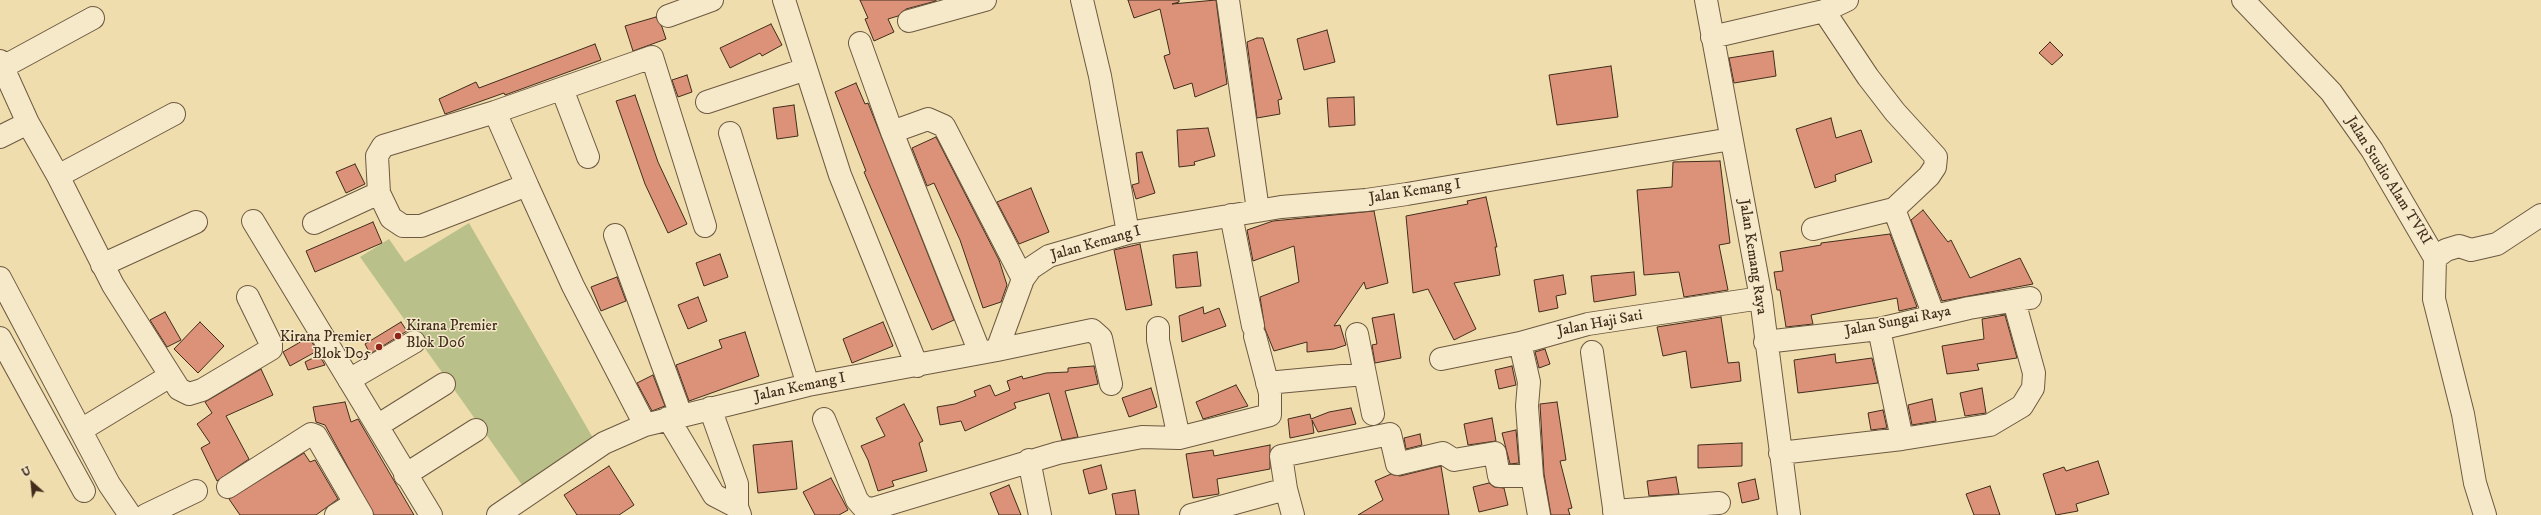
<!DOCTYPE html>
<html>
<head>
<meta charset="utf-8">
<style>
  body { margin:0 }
  #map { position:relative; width:2541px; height:515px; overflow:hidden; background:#efddad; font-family:"IM FELL DW Pica",serif }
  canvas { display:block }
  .north { position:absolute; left:12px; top:463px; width:40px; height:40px; -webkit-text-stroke:3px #f5e9ca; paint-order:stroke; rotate:333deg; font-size:11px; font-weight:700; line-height:16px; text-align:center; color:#422d1c }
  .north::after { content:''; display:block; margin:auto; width:14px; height:18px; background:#422d1c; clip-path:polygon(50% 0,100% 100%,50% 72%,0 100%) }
</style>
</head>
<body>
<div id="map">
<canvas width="2541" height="515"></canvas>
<div class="north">U</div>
</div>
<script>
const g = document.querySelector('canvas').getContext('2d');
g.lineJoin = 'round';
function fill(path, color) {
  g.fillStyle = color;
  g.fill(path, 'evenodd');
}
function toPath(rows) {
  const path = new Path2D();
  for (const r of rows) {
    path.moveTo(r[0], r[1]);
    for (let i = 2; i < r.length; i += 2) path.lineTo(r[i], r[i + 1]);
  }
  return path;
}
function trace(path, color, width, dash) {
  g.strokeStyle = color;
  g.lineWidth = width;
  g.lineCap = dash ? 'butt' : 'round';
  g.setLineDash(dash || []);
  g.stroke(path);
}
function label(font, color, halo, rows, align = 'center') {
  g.font = font + ' "IM FELL DW Pica",serif';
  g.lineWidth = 3;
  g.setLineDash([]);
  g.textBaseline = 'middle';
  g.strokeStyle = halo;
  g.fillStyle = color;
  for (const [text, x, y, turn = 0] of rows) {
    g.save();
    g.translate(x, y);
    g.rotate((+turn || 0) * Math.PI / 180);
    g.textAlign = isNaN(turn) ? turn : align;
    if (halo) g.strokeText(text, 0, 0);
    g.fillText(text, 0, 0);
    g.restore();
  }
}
const green = toPath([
  [469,223,593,438,522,485,360,257,389,239,405,262]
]);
const building = toPath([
  [860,0,936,0,936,1,906,9,898,16,888,19,894,32,874,41,865,19,868,18,860,0],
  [1128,0,1179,0,1179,2,1172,4,1216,0,1227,84,1195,97,1192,83,1174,89,1164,56,1170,54,1160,9,1134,18,1128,0],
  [656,17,662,27,666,39,633,51,625,26,656,17],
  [771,24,782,45,762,56,760,53,730,68,720,48,771,24],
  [1327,30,1335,62,1304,70,1297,39,1327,30],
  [1257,38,1263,38,1282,99,1278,100,1280,114,1257,118,1247,42,1257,38],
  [2050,42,2063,55,2052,65,2039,53,2050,42],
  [595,44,601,60,505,95,504,93,445,114,439,99,476,82,479,88,595,44],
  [1773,51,1776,76,1734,83,1729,58,1773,51],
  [1611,66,1618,117,1557,125,1549,75,1611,66],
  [687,75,692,92,678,97,672,80,687,75],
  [856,83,865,104,868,103,954,320,932,330,864,172,866,171,835,92,856,83],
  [635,95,658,162,687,224,668,233,645,184,616,101,635,95],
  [1354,97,1355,125,1329,127,1327,98,1354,97],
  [794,105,798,136,777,139,773,108,794,105],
  [1831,118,1836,138,1861,130,1872,162,1835,175,1836,181,1815,188,1796,129,1831,118],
  [1208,128,1215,156,1194,162,1195,165,1179,167,1177,130,1208,128],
  [936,137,999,260,1007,285,1001,302,983,308,960,240,934,183,927,186,912,148,936,137],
  [1142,152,1155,193,1136,199,1132,185,1139,183,1136,153,1142,152],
  [1720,161,1730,243,1719,245,1728,290,1684,297,1679,272,1644,275,1637,190,1672,187,1673,162,1720,161],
  [355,164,365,184,346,193,336,172,355,164],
  [1031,188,1049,232,1019,244,997,202,1031,188],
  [1486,197,1497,247,1495,247,1500,275,1454,283,1476,329,1454,340,1428,289,1413,293,1406,216,1468,204,1467,201,1486,197],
  [1923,210,1948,242,1951,240,1970,278,2020,258,2033,284,1942,301,1911,220,1923,210],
  [1374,211,1388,283,1366,289,1364,282,1334,326,1340,325,1346,345,1334,349,1307,352,1307,342,1274,351,1265,329,1260,297,1299,282,1294,246,1253,261,1247,230,1273,221,1374,211],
  [373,222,382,243,315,272,306,251,373,222],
  [1890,234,1917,307,1899,311,1897,298,1811,315,1813,324,1786,327,1780,290,1777,290,1774,272,1783,271,1780,252,1821,245,1821,243,1890,234],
  [1140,244,1152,305,1126,310,1114,250,1140,244],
  [1197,252,1201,286,1176,288,1173,255,1197,252],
  [720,254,728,277,704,286,696,263,720,254],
  [1634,272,1636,295,1594,302,1591,276,1634,272],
  [1563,275,1566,294,1556,296,1558,308,1539,312,1534,280,1563,275],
  [617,277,626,301,601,311,591,287,617,277],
  [698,297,707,321,688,329,678,305,698,297],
  [1203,307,1204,314,1219,308,1226,326,1182,342,1179,316,1203,307],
  [165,312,181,340,167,347,150,320,165,312],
  [1394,314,1401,358,1375,363,1372,345,1377,344,1372,318,1394,314],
  [2005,315,2017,358,1977,364,1979,370,1947,374,1942,346,1984,339,1982,319,2005,315],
  [1721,317,1728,363,1739,362,1741,381,1691,388,1686,351,1663,356,1657,327,1721,317],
  [200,322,224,346,198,373,174,349,200,322],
  [401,322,407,331,370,354,365,344,401,322],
  [883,322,893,346,852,363,843,339,883,322],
  [745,332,759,376,689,401,676,365,722,348,719,340,745,332],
  [309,337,317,351,290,366,283,352,309,337],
  [1545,349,1550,364,1539,368,1535,352,1545,349],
  [1835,354,1836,363,1872,358,1878,383,1798,393,1794,360,1835,354],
  [319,355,325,365,308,370,305,362,319,355],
  [1094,366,1098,384,1065,391,1078,437,1062,440,1049,393,1014,403,1016,408,965,431,961,421,940,425,937,407,955,404,976,396,974,391,990,385,995,396,1010,390,1007,381,1022,376,1023,379,1046,373,1068,372,1068,368,1094,366],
  [1512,366,1516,385,1499,389,1495,370,1512,366],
  [261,369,273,395,226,416,249,459,217,481,201,448,210,443,197,424,212,413,205,402,261,369],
  [653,375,665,406,652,411,637,383,653,375],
  [1236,385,1248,406,1203,419,1196,402,1236,385],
  [1151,388,1157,407,1129,417,1122,398,1151,388],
  [1982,388,1986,413,1965,416,1960,393,1982,388],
  [1932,399,1936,421,1912,425,1908,405,1932,399],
  [345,402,351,422,358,419,414,515,374,515,325,425,316,422,313,407,345,402],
  [1557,402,1566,460,1560,461,1572,508,1568,509,1570,515,1551,515,1544,474,1540,404,1557,402],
  [904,404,923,441,919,443,927,471,892,481,894,486,878,491,868,460,861,446,885,436,876,418,904,404],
  [1351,408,1356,424,1318,432,1312,420,1314,433,1290,438,1288,419,1310,414,1311,419,1329,412,1351,408],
  [1883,410,1887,428,1871,430,1868,413,1883,410],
  [1492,418,1496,441,1468,445,1464,424,1492,418],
  [1516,430,1519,463,1510,464,1502,433,1516,430],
  [1420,434,1422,445,1406,449,1404,438,1420,434],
  [792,441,797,489,758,493,753,445,792,441],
  [1742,443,1742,466,1698,468,1698,445,1742,443],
  [1270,445,1270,469,1217,479,1219,494,1193,498,1186,454,1213,450,1214,456,1270,445],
  [304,453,310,462,315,460,338,499,316,515,240,515,229,499,304,453],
  [2098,461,2109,494,2076,504,2078,511,2056,515,2043,474,2064,467,2066,471,2098,461],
  [1101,465,1107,489,1089,494,1083,470,1101,465],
  [609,466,634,505,619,515,577,515,564,495,609,466],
  [1441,466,1449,515,1358,515,1383,500,1375,481,1391,474,1400,476,1441,466],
  [1676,477,1679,494,1649,496,1647,481,1676,477],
  [831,478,848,510,839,515,815,515,803,492,831,478],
  [1755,479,1759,499,1742,503,1738,483,1755,479],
  [1489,483,1494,487,1504,488,1508,505,1479,512,1473,487,1489,483],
  [1009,485,1021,515,999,515,990,493,1009,485],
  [1990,486,2000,515,1974,515,1966,494,1990,486],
  [1135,490,1139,515,1116,515,1112,494,1135,490]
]);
const minor = toPath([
  [784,0,840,175,917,366],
  [1082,0,1100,76,1128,233],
  [1228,0,1258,210],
  [1706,0,1761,298,1789,515],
  [2243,0,2331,92,2372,150,2435,258],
  [1824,11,1847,0],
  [668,16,712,0],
  [909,21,985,0],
  [1712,37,1824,11,1868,77,1895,112,1936,157,1935,167,1929,176,1894,209],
  [860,43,892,132,980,353],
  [0,61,28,123,58,176,113,285,179,389,189,394,202,390,271,349,271,344,248,297],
  [3,67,93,18],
  [562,89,588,157],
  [707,102,806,69],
  [495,112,527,185],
  [892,132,928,119,944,126,1023,279],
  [730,133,808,385],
  [0,137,28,123],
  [58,176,174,114],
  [379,193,391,218,403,226,421,226,527,185,573,286,645,425],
  [1231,215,1253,326],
  [253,221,431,515],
  [314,223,379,193,377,156,383,146,495,112,652,57,705,226],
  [1813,229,1894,209,1934,316],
  [615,235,681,415],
  [102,265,196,222],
  [0,278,109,484,130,515],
  [1158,328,1158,340,1179,438],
  [1879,329,1902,439],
  [1357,334,1373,414],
  [0,338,84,491],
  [1765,342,1879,329,1969,308,2030,298],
  [1520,343,1529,382,1527,406,1532,476,1539,515],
  [997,350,1092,330,1101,338,1111,384],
  [1592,352,1615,515],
  [1441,359,1520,343,1588,324,1761,298],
  [349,380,414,342],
  [1267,383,1364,374],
  [710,408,737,484,737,507,740,515],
  [668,418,714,495,737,507],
  [824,419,857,500,863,507,872,509,1058,453,1142,437,1179,438,1270,415,1270,393,1255,336],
  [377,426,444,384],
  [81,430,170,376],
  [1780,453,1902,439,1990,425,2022,406,2033,388,2034,373,2014,301],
  [1029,460,1040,515],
  [405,475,476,430],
  [228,487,311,434,316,436,355,503],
  [1614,511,1719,503],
  [146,515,196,491],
  [336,515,355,503,362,515],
  [498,515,604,443,645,425,808,385,997,350,1023,279,1031,268,1049,256,1128,233,1281,207,1366,200,1407,194,1731,139],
  [1191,515,1286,489],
  [1293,515,1286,489,1281,456,1390,434,1397,464,1443,453,1454,460,1495,453,1499,476,1532,476],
  [2485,515,2475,483,2463,414,2434,299,2435,258,2446,250,2459,246,2471,250,2497,244,2541,215]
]);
const markers = [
  [398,336,4,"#8f2418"],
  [379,347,4,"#8f2418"]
];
const streetNames = [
  ["Jalan Studio Alam TVRI",2388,181,58],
  ["Jalan Kemang I",1415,192,-9],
  ["Jalan Kemang I",1096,244,-16],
  ["Jalan Kemang Raya",1752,257,81],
  ["Jalan Sungai Raya",1898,322,-11],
  ["Jalan Haji Sati",1600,324,-11],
  ["Jalan Kemang I",800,388,-12]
];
const poiNames = [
  ["Kirana Premier",406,327],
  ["Blok D06",406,344],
  ["Kirana Premier",371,338,"right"],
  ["Blok D05",371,355,"right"]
];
fill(green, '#bac089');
fill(building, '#db9279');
trace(building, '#422d1c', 1);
trace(minor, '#6d5940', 24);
trace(minor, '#f5e9ca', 22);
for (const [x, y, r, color] of markers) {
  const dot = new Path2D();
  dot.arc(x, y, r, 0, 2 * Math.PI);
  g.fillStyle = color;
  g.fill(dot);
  trace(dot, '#f5e9ca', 1.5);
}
label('15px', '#422d1c', '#f5e9ca', streetNames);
label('15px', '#422d1c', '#f5e9ca', poiNames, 'left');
</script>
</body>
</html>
